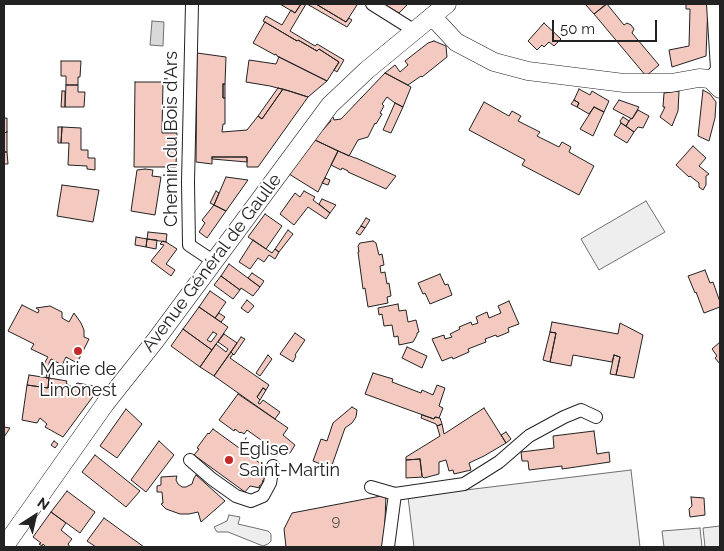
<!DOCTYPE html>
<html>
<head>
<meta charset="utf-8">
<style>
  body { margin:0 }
  #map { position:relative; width:724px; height:551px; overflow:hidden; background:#fff; font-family:Raleway,sans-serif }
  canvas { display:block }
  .frame { position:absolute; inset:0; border:5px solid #222; pointer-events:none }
  .north { position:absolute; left:10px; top:491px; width:50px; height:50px; -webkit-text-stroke:4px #fff; paint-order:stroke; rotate:35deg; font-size:14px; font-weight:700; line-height:20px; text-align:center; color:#222 }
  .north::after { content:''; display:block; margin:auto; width:18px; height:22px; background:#222; clip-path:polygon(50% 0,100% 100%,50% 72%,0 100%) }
  .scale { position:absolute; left:552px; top:20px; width:105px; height:22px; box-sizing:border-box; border:2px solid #222; border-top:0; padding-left:6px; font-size:15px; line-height:18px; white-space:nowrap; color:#222; -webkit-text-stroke:4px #fff; paint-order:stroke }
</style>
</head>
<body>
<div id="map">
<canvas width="724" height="551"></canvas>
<div class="frame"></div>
<div class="north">N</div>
<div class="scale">50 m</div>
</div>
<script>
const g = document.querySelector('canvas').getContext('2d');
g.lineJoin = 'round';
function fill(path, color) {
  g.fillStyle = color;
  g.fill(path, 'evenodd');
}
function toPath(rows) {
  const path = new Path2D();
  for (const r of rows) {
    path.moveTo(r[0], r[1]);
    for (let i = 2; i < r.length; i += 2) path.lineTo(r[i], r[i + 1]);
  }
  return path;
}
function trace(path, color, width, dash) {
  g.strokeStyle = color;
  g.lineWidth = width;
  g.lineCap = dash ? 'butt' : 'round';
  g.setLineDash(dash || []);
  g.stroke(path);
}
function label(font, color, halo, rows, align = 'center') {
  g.font = font + ' Raleway,sans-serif';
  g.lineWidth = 4;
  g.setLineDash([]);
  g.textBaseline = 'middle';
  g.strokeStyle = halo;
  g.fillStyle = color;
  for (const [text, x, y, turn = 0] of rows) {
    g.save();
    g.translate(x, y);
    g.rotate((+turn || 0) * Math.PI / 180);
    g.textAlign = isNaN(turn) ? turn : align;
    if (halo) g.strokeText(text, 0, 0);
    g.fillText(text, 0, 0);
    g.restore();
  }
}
const green = toPath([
  [646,201,665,232,599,270,581,239,646,201],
  [631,470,640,547,414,547,408,497,631,470],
  [229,515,240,517,238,524,268,531,271,534,271,541,268,544,263,546,228,532,217,532,214,527,227,521,229,515],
  [720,526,720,547,705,547,703,528,720,526],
  [700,528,702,547,664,547,662,531,700,528]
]);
const water = toPath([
  [152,21,164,22,163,46,150,45,152,21]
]);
const building = toPath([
  [280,4,301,4,295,13,280,4],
  [301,4,306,4,290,31,315,46,317,44,344,60,337,72,334,70,339,62,319,49,317,51,298,40,297,41,263,21,266,16,282,25,291,10,295,13,301,4],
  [307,4,316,4,346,22,349,18,352,20,347,27,307,4],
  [316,4,356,4,357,5,346,22,316,4],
  [384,4,408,4,399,13,384,4],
  [585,4,606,4,594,14,585,4],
  [607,4,624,25,627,23,631,25,634,29,632,33,659,65,646,76,594,14,607,4],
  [686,4,708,4,706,56,672,67,669,50,689,46,690,9,686,9,686,4],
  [265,22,297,41,298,40,317,51,319,49,339,62,327,81,277,56,277,55,275,54,275,55,253,43,265,22],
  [544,23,561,39,554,46,549,42,544,47,542,45,537,50,528,41,544,23],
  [434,41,446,46,447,57,422,77,421,76,408,85,385,73,395,65,400,72,408,65,405,61,428,43,434,41],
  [197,53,226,57,225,84,223,84,223,98,225,98,225,124,223,124,222,132,247,130,258,116,262,119,283,89,308,97,258,167,247,167,247,157,212,157,212,164,196,162,197,53],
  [279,57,327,81,308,97,289,91,270,86,246,82,249,60,276,64,279,57],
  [61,61,81,61,80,77,78,77,78,85,66,85,66,76,61,76,61,61],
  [385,73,411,87,403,107,395,103,387,97,382,104,384,106,380,113,382,114,376,124,375,123,368,137,358,140,349,156,315,140,320,133,331,121,330,119,333,117,334,120,341,119,385,73],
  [135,82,163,82,162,133,177,133,176,167,134,167,135,82],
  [223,84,225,84,225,98,223,98,223,84],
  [66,85,78,85,78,92,85,92,84,107,65,107,66,85],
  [278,88,283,89,262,119,258,116,278,88],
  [579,89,590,95,592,91,609,101,604,112,594,107,589,114,577,107,579,103,574,100,579,89],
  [703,90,710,94,716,102,715,118,709,141,698,136,703,90],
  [62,91,65,91,65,107,61,107,62,91],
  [679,91,678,111,672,126,660,117,665,107,663,107,664,93,679,91],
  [574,100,579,103,577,107,571,104,574,100],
  [619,100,639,107,632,119,613,109,619,100],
  [484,102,509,116,512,111,521,116,518,121,540,132,537,136,559,147,562,142,571,147,569,152,594,166,579,195,522,165,525,160,469,130,484,102],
  [395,103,403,107,391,133,383,130,395,103],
  [594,107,604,112,593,136,580,129,594,107],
  [638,110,649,116,643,128,638,127,634,132,626,126,631,118,632,119,638,110],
  [623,117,629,121,626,126,621,123,620,121,623,117],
  [4,118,7,118,7,132,4,133,4,118],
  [621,123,634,132,627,143,614,135,621,123],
  [58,127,62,127,61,143,58,143,58,127],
  [62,127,81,128,81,150,88,150,88,158,95,158,95,170,87,169,87,166,68,165,69,143,61,143,62,127],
  [7,132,7,152,4,152,4,133,7,132],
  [315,140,338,151,318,192,289,174,315,140],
  [4,142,4,152,7,152,8,164,4,164,4,142],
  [693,146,706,158,699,166,709,174,706,176,706,185,703,190,699,187,699,183,690,176,689,177,676,165,693,146],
  [338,151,355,158,356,158,396,176,386,189,348,172,348,171,342,168,341,170,331,165,338,151],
  [212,157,247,157,247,162,212,159,212,157],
  [145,169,153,170,152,176,161,177,155,215,131,211,137,170,145,169],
  [226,177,248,180,226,211,214,205,226,177],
  [325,178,330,180,328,185,322,183,325,178],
  [62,185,99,190,93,222,57,216,62,185],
  [216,191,219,193,214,205,210,203,216,191],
  [304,191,315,197,313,200,330,213,326,219,308,207,294,225,280,214,295,193,300,197,304,191],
  [322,199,336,205,330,213,319,204,322,199],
  [214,205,226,211,207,238,199,232,205,223,202,220,214,205],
  [265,214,282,226,266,249,248,237,265,214],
  [366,218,370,220,365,228,361,226,366,218],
  [361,226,365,228,360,235,356,233,361,226],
  [288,230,293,234,279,252,275,249,288,230],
  [148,232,167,234,166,242,147,239,148,232],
  [136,237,147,239,146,247,135,245,136,237],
  [147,239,157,240,156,249,146,247,147,239],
  [253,240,272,253,275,249,279,252,275,259,269,255,264,262,258,258,250,269,239,262,253,240],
  [163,241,166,242,177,249,166,264,175,270,171,276,151,261,164,245,160,244,163,241],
  [373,241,376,243,379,255,382,254,384,265,380,266,381,273,385,272,387,284,389,283,391,296,387,297,388,303,368,307,365,288,363,289,358,252,359,252,358,246,360,243,373,241],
  [229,264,260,287,253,296,241,288,240,290,221,276,229,264],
  [705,270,710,283,713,282,720,302,720,307,704,313,696,292,695,293,688,276,705,270],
  [252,273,264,281,260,287,248,278,252,273],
  [440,274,445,285,448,284,452,295,430,304,425,293,423,294,418,283,440,274],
  [221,276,240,290,233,299,214,285,221,276],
  [210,291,226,302,215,318,199,307,210,291],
  [247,300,254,306,248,313,241,308,247,300],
  [509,301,519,324,508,328,509,332,497,337,496,335,485,339,486,342,468,349,469,352,453,359,452,357,442,361,432,339,444,335,445,339,452,337,450,334,460,329,459,327,471,322,472,325,478,323,476,317,487,312,489,318,501,313,498,306,509,301],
  [398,304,399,311,406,310,408,322,416,320,419,332,417,333,417,335,413,342,399,345,398,336,394,337,392,325,384,326,382,314,379,315,378,308,398,304],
  [22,305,38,313,39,310,36,308,50,306,62,312,62,318,69,322,74,313,81,323,84,330,84,337,89,339,77,363,66,357,62,365,51,359,49,363,50,372,49,378,46,378,47,372,45,362,48,357,31,349,34,344,8,331,22,305],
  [199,307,228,327,212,350,183,329,199,307],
  [213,332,217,334,211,342,207,340,213,332],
  [219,313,225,317,221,322,215,318,219,313],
  [552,322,618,334,620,323,643,335,634,378,616,375,620,357,614,355,612,362,573,355,571,366,550,362,556,333,550,332,552,322],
  [183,329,212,350,200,367,171,346,183,329],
  [550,332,556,333,550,362,543,360,550,332],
  [295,333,305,340,295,355,296,356,293,362,280,354,295,333],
  [224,334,237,343,214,376,200,367,216,344,226,352,228,349,218,342,224,334],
  [241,337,245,339,234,355,231,352,241,337],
  [720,342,720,364,715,358,717,356,712,349,720,342],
  [407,347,427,356,422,368,402,358,407,347],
  [231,352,233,354,230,358,269,385,266,390,263,388,257,397,260,400,258,403,260,404,263,400,280,412,275,419,214,376,231,352],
  [268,355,272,359,260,376,256,373,268,355],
  [614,355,620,357,616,375,610,374,614,355],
  [373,373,393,379,392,382,421,393,422,390,433,395,437,385,445,388,439,406,443,408,439,418,435,417,434,419,365,394,373,373],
  [29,375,49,378,48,388,27,385,29,375],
  [49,378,67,381,66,383,73,388,77,383,100,387,63,437,45,427,47,424,40,418,37,423,22,420,27,385,48,388,49,378],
  [263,388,266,390,260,400,257,397,263,388],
  [238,394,288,428,283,435,295,445,290,453,284,454,280,453,277,456,265,453,263,452,268,445,247,430,244,434,241,432,240,433,235,429,234,431,219,420,238,394],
  [352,407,357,410,356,417,352,423,345,428,331,468,313,461,321,439,327,441,333,423,352,407],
  [484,408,506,443,484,456,469,463,471,470,454,474,453,470,449,471,446,460,439,462,439,474,424,478,422,476,420,459,406,460,406,457,440,436,437,426,442,424,444,434,484,408],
  [126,409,142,424,117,458,100,446,126,409],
  [422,415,434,419,435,417,440,418,442,424,437,426,436,424,421,418,422,415],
  [4,427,10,428,4,437,4,427],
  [213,429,264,466,259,472,262,474,263,478,265,477,265,480,263,480,262,484,259,486,260,488,250,486,245,492,194,455,199,449,197,448,208,433,209,434,213,429],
  [594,431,597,454,609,452,610,462,562,469,562,466,529,470,528,461,522,461,521,452,554,448,553,436,594,431],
  [506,432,511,439,506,443,501,435,506,432],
  [54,441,58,444,55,448,51,445,54,441],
  [159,441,174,455,146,492,131,480,159,441],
  [95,455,140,491,126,507,82,472,95,455],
  [420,459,422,476,423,477,406,478,406,460,420,459],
  [196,475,225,501,201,522,198,512,189,514,180,514,166,509,161,504,163,503,162,492,157,492,157,486,161,485,161,477,177,476,176,480,178,484,182,487,186,487,192,484,194,478,196,475],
  [67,491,95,512,80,533,51,512,67,491],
  [386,495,384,547,286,547,284,529,292,513,386,495],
  [691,497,704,498,705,515,690,517,689,509,692,506,691,497],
  [51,512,66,523,61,530,72,539,68,544,70,547,46,547,43,544,42,546,39,544,41,543,33,537,51,512],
  [104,518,144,547,96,547,87,541,104,518]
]);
const street = toPath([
  [192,4,188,182,189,245,213,261],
  [372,4,415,31],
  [710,79,717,69,713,4],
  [190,460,212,479,236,496,251,501,263,496,270,483,273,466],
  [371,487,395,494,464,484,499,462,529,436,564,417,581,410,596,417],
  [388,547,395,494]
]);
const secondary = toPath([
  [432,16,456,42,494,62,528,71,624,83,671,83,699,78,710,79,720,89],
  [4,547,105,404,155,341,330,105,367,70,447,4]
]);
const markers = [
  [78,351,5,"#c62828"],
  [229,460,5,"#c62828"]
];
const numberNames = [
  ["9",336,521]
];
const streetNames = [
  ["Chemin du Bois d'Ars",172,139,-90],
  ["Avenue Général de Gaulle",212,263,-53]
];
const poiNames = [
  ["Mairie de",78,370],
  ["Limonest",78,391],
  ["Église",239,450,"left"],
  ["Saint-Martin",239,471,"left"]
];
fill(green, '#eee');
trace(green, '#6f6f6f', 1);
fill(water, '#d9d9d9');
trace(water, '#6f6f6f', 1);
fill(building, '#f3c9c0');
trace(building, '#222', 1);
trace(street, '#222', 14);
trace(secondary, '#222', 19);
trace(street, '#fff', 12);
trace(secondary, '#fff', 18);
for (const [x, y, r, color] of markers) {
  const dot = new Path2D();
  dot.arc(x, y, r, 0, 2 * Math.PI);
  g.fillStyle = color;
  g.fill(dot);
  trace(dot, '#fff', 2);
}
label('15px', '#564c4a', null, numberNames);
label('18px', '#222', '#fff', streetNames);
label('18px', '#222', '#fff', poiNames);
</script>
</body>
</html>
